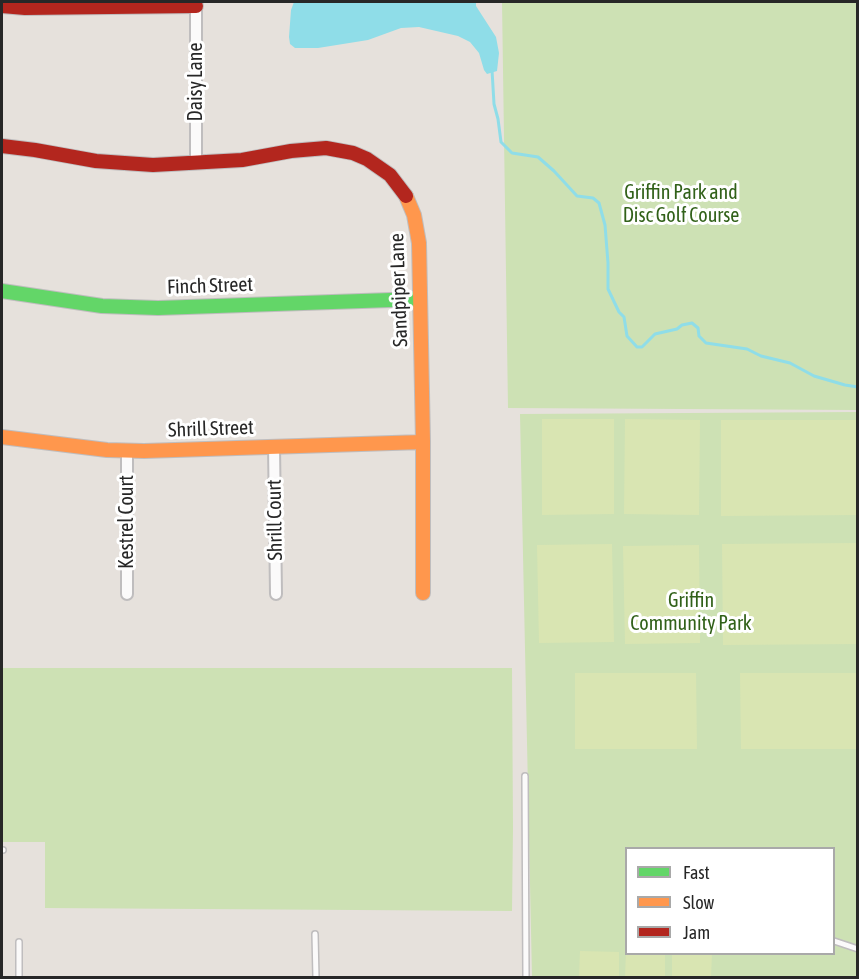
<!DOCTYPE html>
<html>
<head>
<meta charset="utf-8">
<style>
  body { margin:0 }
  #map { position:relative; width:859px; height:979px; overflow:hidden; background:#e6e1dc; font-family:"Asap Condensed",sans-serif }
  canvas { display:block }
  .frame { position:absolute; inset:0; border:3px solid #272727; pointer-events:none }
  .legend { position:absolute; left:625px; top:847px; width:210px; height:108px; box-sizing:border-box; background:#fff; border:2px solid #a9a9a9; margin:0; padding:8px 10px; list-style:none; font-size:18px; color:#272727 }
  .legend li { display:flex; align-items:center; gap:12px; height:30px }
  .legend b { width:30px; border:2px solid #a9a9a9 }
</style>
</head>
<body>
<div id="map">
<canvas width="859" height="979"></canvas>
<div class="frame"></div>
<ul class="legend">
<li><b style="height:8px;background:#63d668"></b>Fast</li>
<li><b style="height:8px;background:#ff974d"></b>Slow</li>
<li><b style="height:8px;background:#b3261e"></b>Jam</li>
</ul>
</div>
<script>
const g = document.querySelector('canvas').getContext('2d');
g.lineJoin = 'round';
function fill(path, color) {
  g.fillStyle = color;
  g.fill(path, 'evenodd');
}
function toPath(rows) {
  const path = new Path2D();
  for (const r of rows) {
    path.moveTo(r[0], r[1]);
    for (let i = 2; i < r.length; i += 2) path.lineTo(r[i], r[i + 1]);
  }
  return path;
}
function trace(path, color, width, dash) {
  g.strokeStyle = color;
  g.lineWidth = width;
  g.lineCap = dash ? 'butt' : 'round';
  g.setLineDash(dash || []);
  g.stroke(path);
}
function label(font, color, halo, rows, align = 'center') {
  g.font = font + ' "Asap Condensed",sans-serif';
  g.lineWidth = 6;
  g.setLineDash([]);
  g.textBaseline = 'middle';
  g.strokeStyle = halo;
  g.fillStyle = color;
  for (const [text, x, y, turn = 0] of rows) {
    g.save();
    g.translate(x, y);
    g.rotate((+turn || 0) * Math.PI / 180);
    g.textAlign = isNaN(turn) ? turn : align;
    if (halo) g.strokeText(text, 0, 0);
    g.fillText(text, 0, 0);
    g.restore();
  }
}
const green = toPath([
  [502,2,857,2,857,410,508,408],
  [857,412,857,977,532,977,520,414],
  [626,848,834,848,834,954,626,954],
  [2,668,512,668,513,828,512,911,45,908,45,842,2,842]
]);
const pitch = toPath([
  [542,419,614,419,614,514,542,515],
  [625,419,700,420,699,515,624,514],
  [721,420,857,420,857,515,721,516],
  [857,543,857,644,723,645,722,544],
  [612,544,614,642,539,643,537,545],
  [699,545,700,643,625,644,623,546],
  [575,673,696,673,697,749,575,749],
  [740,673,857,673,857,749,741,749],
  [580,951,619,952,619,977,579,977],
  [626,952,626,954,665,954,665,977,625,977],
  [672,954,712,954,711,977,672,977]
]);
const water = toPath([
  [294,2,476,2,476,6,496,37,499,53,497,71,487,74,484,70,479,53,470,42,458,36,419,27,401,28,368,40,318,48,295,48,290,44,289,37,291,10]
]);
const stream = toPath([
  [492,70,494,104,498,119,501,142,512,153,538,157,554,171,577,196,593,198,599,203,605,225,608,263,608,289,619,312,624,317,627,336,637,347,642,347,655,334,677,329,682,325,692,323,698,328,699,336,706,343,747,349,761,356,790,363,814,376,845,385,858,387]
]);
const lane = toPath([
  [525,776,526,978],
  [2,850,3,850],
  [315,934,316,978],
  [834,941,858,949],
  [19,978,19,942]
]);
const street = toPath([
  [196,163,196,2],
  [274,446,276,594],
  [127,450,127,594]
]);
const fast = toPath([
  [2,291,102,306,158,308,420,299]
]);
const slow = toPath([
  [406,196,414,215,419,243,423,442,423,593],
  [2,437,107,450,144,451,423,442]
]);
const jam = toPath([
  [2,6,25,8,196,6],
  [2,146,35,150,96,161,153,165,242,160,291,151,326,148,353,153,367,159,390,175,406,196]
]);
const streetNames = [
  ["Daisy Lane",196,82,-90],
  ["Finch Street",210,286,-2],
  ["Sandpiper Lane",399,290,-92],
  ["Shrill Street",211,429,-2],
  ["Shrill Court",275,520,-91],
  ["Kestrel Court",127,522,-90]
];
const parkNames = [
  ["Griffin Park and",681,193],
  ["Disc Golf Course",681,216],
  ["Griffin",691,601],
  ["Community Park",691,624]
];
fill(green, '#cde1b4');
fill(pitch, '#d9e5b2');
fill(water, '#8fdde8');
trace(stream, '#8fdde8', 3);
trace(lane, '#bfbdbe', 8);
trace(street, '#bfbdbe', 14);
trace(fast, '#bfbdbe', 16);
trace(slow, '#bfbdbe', 16);
trace(jam, '#bfbdbe', 16);
trace(lane, '#fbfafa', 5);
trace(street, '#fbfafa', 10);
trace(fast, '#63d668', 14);
trace(slow, '#ff974d', 14);
trace(jam, '#b3261e', 14);
label('20px', '#272727', '#fff', streetNames);
label('20px', '#316119', '#fff', parkNames);
</script>
</body>
</html>
